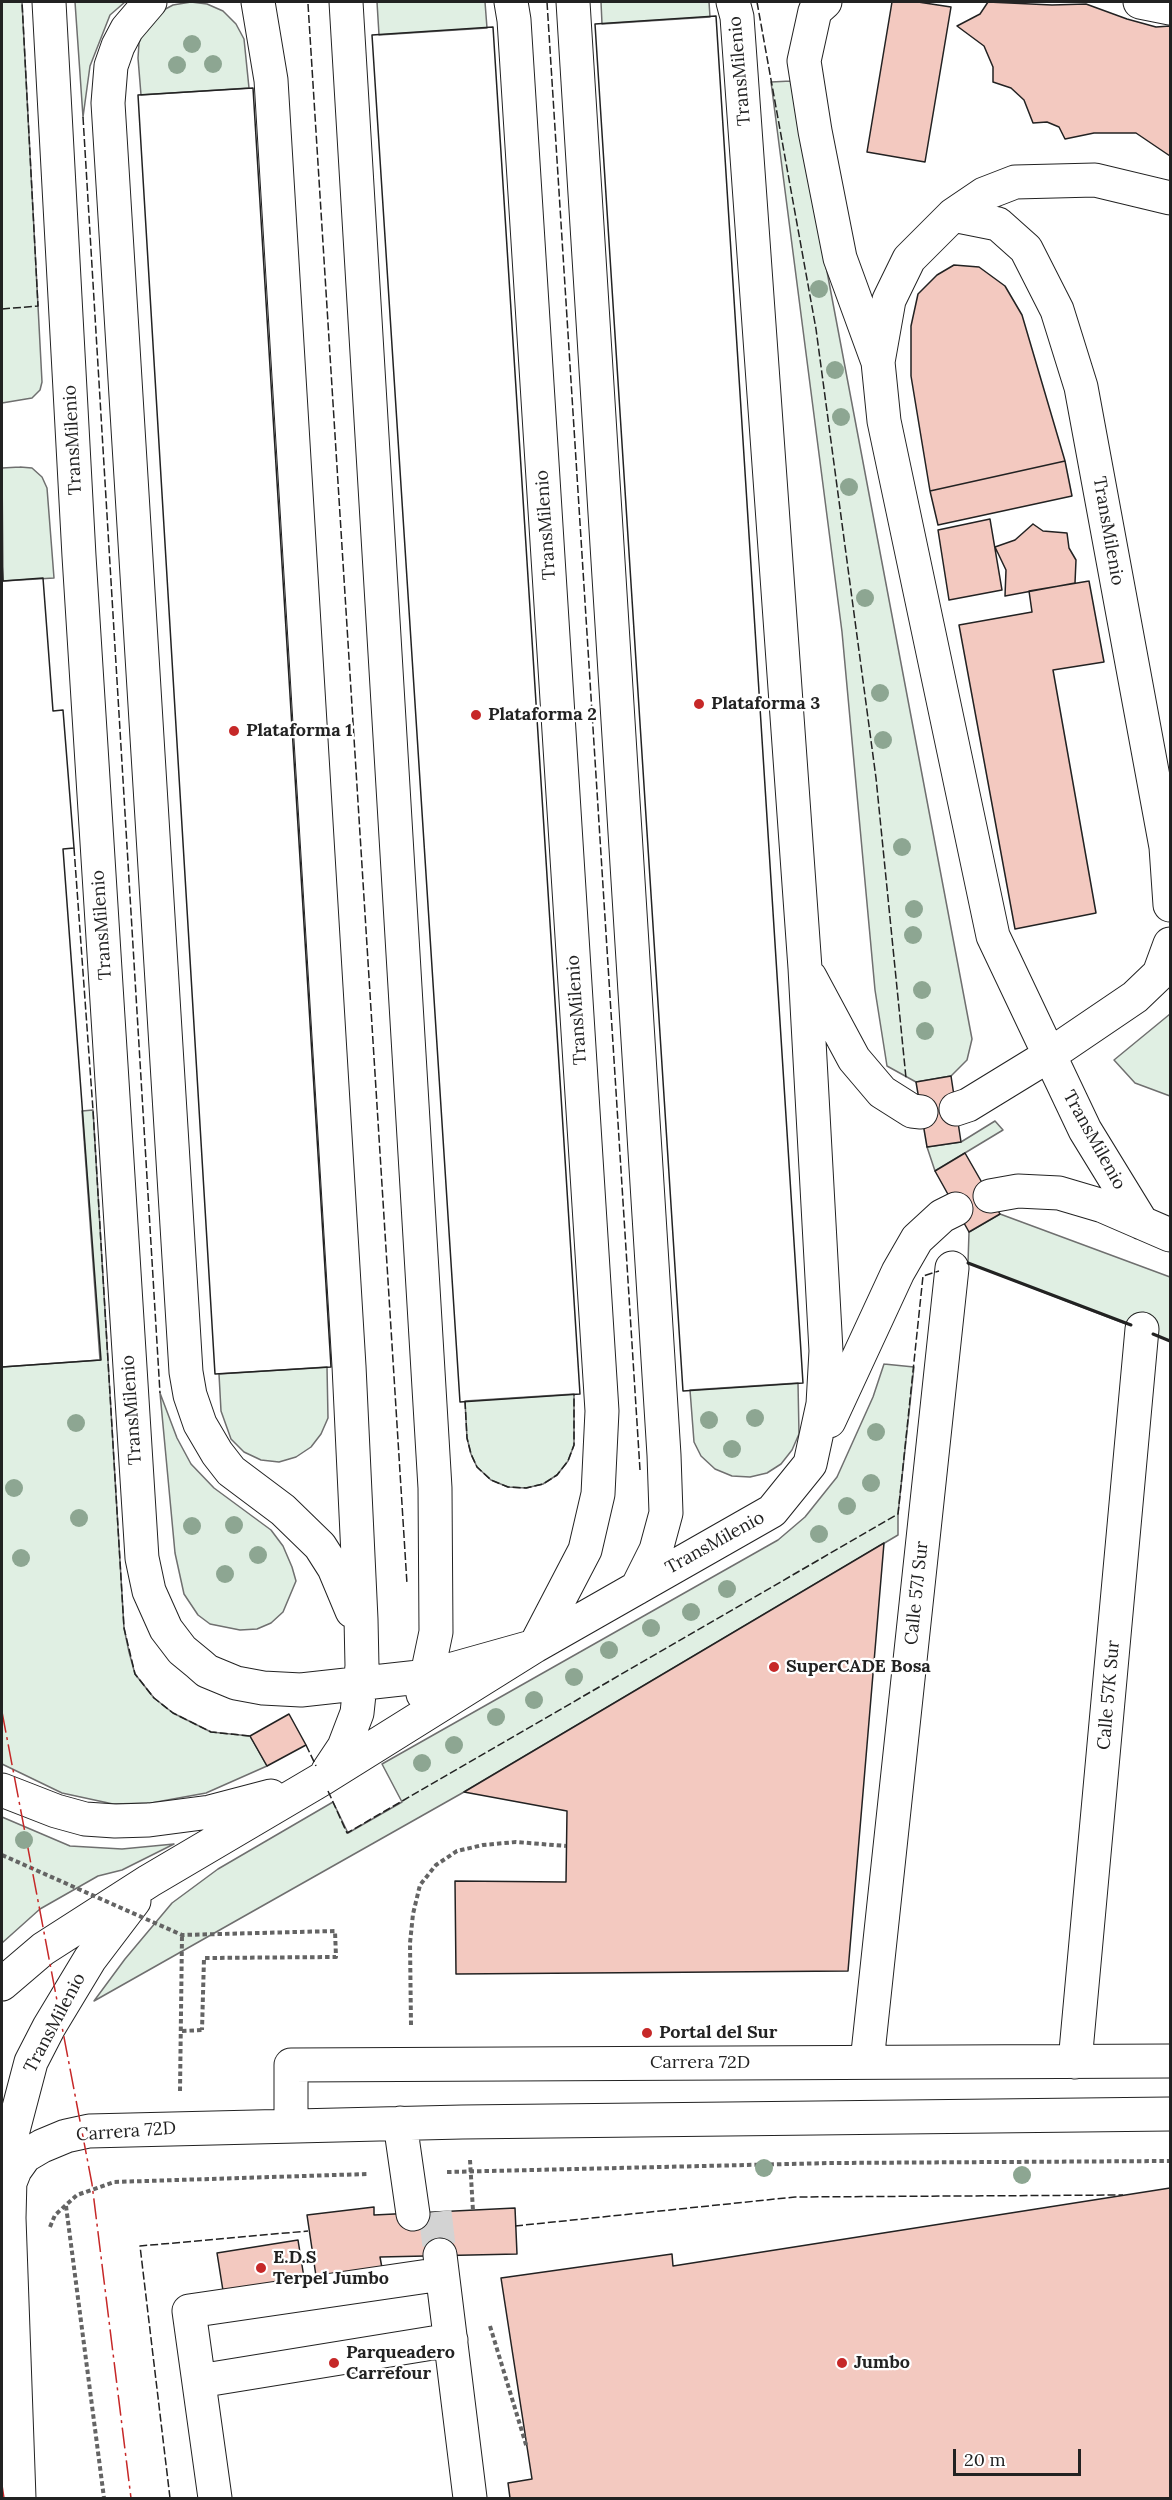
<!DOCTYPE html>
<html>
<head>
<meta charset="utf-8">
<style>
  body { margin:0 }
  #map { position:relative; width:1172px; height:2500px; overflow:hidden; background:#fff; font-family:Lora,serif }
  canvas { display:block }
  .frame { position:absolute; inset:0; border:3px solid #222; pointer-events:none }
  .scale { position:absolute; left:953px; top:2449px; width:128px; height:27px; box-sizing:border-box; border:3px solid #222; border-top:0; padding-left:8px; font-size:18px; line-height:21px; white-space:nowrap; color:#222; -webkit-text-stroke:4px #fff; paint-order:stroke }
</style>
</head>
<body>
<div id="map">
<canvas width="1172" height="2500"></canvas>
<div class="frame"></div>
<div class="scale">20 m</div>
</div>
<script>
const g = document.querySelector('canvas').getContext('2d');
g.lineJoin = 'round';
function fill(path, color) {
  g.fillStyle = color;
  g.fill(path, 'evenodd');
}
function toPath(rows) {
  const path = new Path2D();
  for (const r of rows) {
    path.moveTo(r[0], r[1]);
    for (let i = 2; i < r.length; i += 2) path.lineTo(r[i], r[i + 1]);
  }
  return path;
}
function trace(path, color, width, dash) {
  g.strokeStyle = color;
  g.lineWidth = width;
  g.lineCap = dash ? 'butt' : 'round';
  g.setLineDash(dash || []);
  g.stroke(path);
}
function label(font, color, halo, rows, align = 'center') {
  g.font = font + ' Lora,serif';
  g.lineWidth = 4.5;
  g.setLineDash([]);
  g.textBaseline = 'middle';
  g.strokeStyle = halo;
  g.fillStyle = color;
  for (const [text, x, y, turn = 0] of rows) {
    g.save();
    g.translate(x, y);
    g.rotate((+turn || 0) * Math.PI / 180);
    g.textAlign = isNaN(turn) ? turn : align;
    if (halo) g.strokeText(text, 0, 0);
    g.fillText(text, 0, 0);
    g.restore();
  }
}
const green = toPath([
  [2,2,22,2,42,382,40,390,32,398,2,403,2,2],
  [75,2,125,2,110,15,90,66,83,117,75,2],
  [191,2,207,4,223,11,236,24,244,39,249,88,141,95,138,58,139,43,144,28,156,14,173,5,191,2],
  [377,2,485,2,487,28,379,35,377,2],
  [601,2,709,2,710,17,602,24,601,2],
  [791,81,972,1039,967,1060,951,1076,916,1082,887,1066,875,990,842,632,771,82,791,81],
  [20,467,32,468,42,477,47,488,54,578,3,581,2,468,20,467],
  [1170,1014,1170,1096,1135,1083,1114,1060,1170,1014],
  [93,1110,124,1628,129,1652,135,1674,154,1698,173,1713,211,1732,250,1736,267,1766,206,1793,151,1803,113,1804,62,1793,2,1764,2,1367,100,1360,82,1111,93,1110],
  [995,1121,1003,1130,935,1171,927,1147,961,1142,995,1121],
  [1000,1214,1170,1277,1170,1341,968,1263,969,1232,1000,1214],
  [884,1364,914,1367,898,1514,898,1535,464,1792,94,2001,125,1959,172,1903,218,1869,333,1802,348,1833,402,1802,382,1764,778,1540,805,1517,837,1477,873,1397,884,1364],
  [327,1367,328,1418,321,1434,311,1447,296,1457,279,1462,261,1460,244,1452,231,1439,221,1411,219,1374,327,1367],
  [798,1383,799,1434,792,1450,781,1464,767,1473,750,1477,732,1476,715,1469,701,1456,694,1442,690,1390,798,1383],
  [160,1393,177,1438,191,1464,214,1488,271,1530,283,1546,292,1567,296,1581,283,1612,271,1623,257,1629,240,1630,210,1624,198,1615,184,1594,175,1553,160,1393],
  [574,1394,574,1445,568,1461,557,1475,543,1484,526,1488,508,1487,491,1480,477,1467,471,1454,467,1438,465,1401,574,1394],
  [2,1817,70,1846,122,1849,174,1844,122,1870,98,1876,40,1909,2,1943,2,1817]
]);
const building = toPath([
  [892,2,918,2,951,7,925,162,867,152,892,2],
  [988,2,1052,5,1086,4,1127,19,1156,27,1170,26,1170,156,1136,133,1094,133,1065,139,1059,127,1047,122,1033,123,1024,100,1011,88,993,82,993,67,984,46,957,26,980,14,988,2],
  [716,16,803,1383,683,1391,595,24,716,16],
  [716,16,803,1383,683,1391,595,24,716,16],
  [493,27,580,1394,460,1402,372,35,493,27],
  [493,27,580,1394,460,1402,372,35,493,27],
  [253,88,331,1367,215,1374,138,95,253,88],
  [253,88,331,1367,215,1374,138,95,253,88],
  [954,265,979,267,1005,286,1022,315,1065,461,930,491,911,376,911,326,918,294,937,275,954,265],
  [1065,461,1072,496,938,525,930,491,1065,461],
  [990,519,1002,590,949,600,938,530,990,519],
  [1033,524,1043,531,1067,533,1069,548,1076,560,1075,583,1005,596,1006,570,995,547,1015,540,1033,524],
  [2,562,3,581,43,578,53,711,63,710,74,848,63,849,101,1360,2,1367,2,562],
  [2,562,3,581,43,578,53,711,63,710,74,848,63,849,101,1360,2,1367,2,562],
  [1089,581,1104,662,1053,670,1096,913,1015,929,959,625,1032,612,1029,591,1089,581],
  [951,1076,961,1142,927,1147,916,1082,951,1076],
  [965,1153,1000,1214,969,1232,935,1171,965,1153],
  [884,1543,848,1971,456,1974,455,1881,566,1882,567,1811,464,1792,884,1543],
  [289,1714,306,1745,267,1766,250,1736,289,1714],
  [1170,2188,1170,2498,510,2498,508,2483,532,2479,501,2278,672,2254,673,2266,1170,2188],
  [374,2207,374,2215,515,2208,517,2254,380,2257,382,2268,316,2276,307,2215,374,2207],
  [298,2240,305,2284,224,2297,217,2253,298,2240]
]);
const minorTunnel = toPath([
  [435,2212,440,2255]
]);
const path = toPath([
  [411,2025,410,1943,413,1914,420,1885,436,1865,457,1851,483,1845,516,1842,566,1846],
  [182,2031,202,2030],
  [180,2091,182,1935],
  [470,2160,473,2211],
  [447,2172,831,2163,1170,2161],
  [66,2206,104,2498],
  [50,2227,55,2215,77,2195,114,2182,367,2174],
  [490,2326,527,2448]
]);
const minor = toPath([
  [49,2,79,556,142,1558,149,1591,166,1629,182,1650,199,1664,207,1671,236,1683,263,1688,301,1690,428,1676,535,1646,585,1550,598,1494,602,1411,514,20,511,2],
  [150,2,127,29,118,46,111,66,108,103,186,1372,190,1395,200,1424,217,1453,231,1471,283,1510,320,1546,334,1568,352,1611],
  [258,2,271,80,349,1366,361,1619,362,1666,357,1713,344,1747,328,1771],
  [346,2,435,1488,436,1632,423,1694],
  [573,2,664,1455,666,1513,656,1550,637,1588],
  [825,2,815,11,804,61,815,131,840,258,878,362],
  [1140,2,1170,8],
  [953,215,998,224,1026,249,1057,310,1081,387,1166,847,1170,905],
  [810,977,854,1059,882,1092,912,1111,921,1112],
  [956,1109,968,1105,1048,1056,1135,997,1159,974,1170,944],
  [990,1196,1018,1191,1059,1193,1103,1206,1170,1235],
  [1142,1223,1085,1130,993,936,884,421,878,362,889,300,909,259,953,215,984,194,1015,182,1095,180,1170,198],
  [829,1421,898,1272,917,1239,942,1216,956,1209],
  [2,1790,56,1811,85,1819,115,1821,149,1820,210,1812,271,1796],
  [2,1984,43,1949,149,1881,322,1779,535,1646,772,1511,810,1464,823,1404,826,1351,822,1278,805,968,737,17,733,2],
  [867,2062,952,1268],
  [1075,2062,1142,1329],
  [400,2123,413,2214],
  [291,2126,291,2065,1170,2061],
  [9,2185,15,2170,25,2156,42,2146,66,2136,89,2131,462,2122,1170,2114],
  [440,2255,470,2498],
  [199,2381,451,2340],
  [19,2498,9,2218,11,2138,31,2062,49,2027,90,1959,134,1901],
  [215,2498,189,2311,442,2274]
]);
const pathBridge = toPath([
  [2,1855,182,1935,335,1931,336,1957,204,1958,202,2030]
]);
const fence = toPath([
  [547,2,640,1470],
  [757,2,816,329,876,778,906,1078],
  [308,4,407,1584],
  [83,117,160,1393],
  [2,309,38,306,22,2],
  [74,848,93,1110,124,1628,135,1674,154,1698,173,1713,211,1732,250,1736],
  [465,1401,467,1438,471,1454,477,1467,491,1480,508,1487,526,1488,543,1484,557,1475,568,1461,574,1445,574,1394],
  [306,1745,316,1766],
  [328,1791,347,1833,898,1514,923,1276,939,1271],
  [515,2226,795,2197,1123,2195],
  [170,2498,140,2246,308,2231]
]);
const wall = toPath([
  [968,1263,1131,1325],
  [1153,1334,1170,1341]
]);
const power = toPath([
  [2,1712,92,2184,131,2498],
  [2,2485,4,2498]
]);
const trees = [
  [192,44],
  [213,64],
  [177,65],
  [819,289],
  [835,370],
  [841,417],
  [849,487],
  [865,598],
  [880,693],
  [883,740],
  [902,847],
  [914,909],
  [913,935],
  [922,990],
  [925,1031],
  [755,1418],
  [709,1420],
  [76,1423],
  [876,1432],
  [732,1449],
  [871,1483],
  [14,1488],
  [847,1506],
  [79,1518],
  [234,1525],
  [192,1526],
  [819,1534],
  [258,1555],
  [21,1558],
  [225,1574],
  [727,1589],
  [691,1612],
  [651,1628],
  [609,1650],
  [574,1677],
  [534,1700],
  [496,1717],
  [454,1745],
  [422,1763],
  [24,1840],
  [764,2168],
  [1022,2175]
];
const markers = [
  [699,704,6,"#c62828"],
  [476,715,6,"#c62828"],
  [234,731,6,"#c62828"],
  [774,1667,6,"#c62828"],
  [647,2033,6,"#c62828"],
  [261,2268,6,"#c62828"],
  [334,2363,6,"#c62828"],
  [842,2363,6,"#c62828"]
];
const streetNames = [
  ["TransMilenio",740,71,-95],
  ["TransMilenio",73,440,-93],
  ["TransMilenio",546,525,-94],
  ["TransMilenio",1108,531,80],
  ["TransMilenio",102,925,-94],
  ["TransMilenio",577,1010,-94],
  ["TransMilenio",1094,1140,61],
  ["TransMilenio",132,1410,-94],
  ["TransMilenio",715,1543,-29],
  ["Calle 57J Sur",917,1593,-84],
  ["Calle 57K Sur",1109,1695,-85],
  ["TransMilenio",55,2023,-62],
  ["Carrera 72D",700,2063],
  ["Carrera 72D",126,2132,-4]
];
const poiNames = [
  ["Plataforma 3",711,704],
  ["Plataforma 2",488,715],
  ["Plataforma 1",246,731],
  ["SuperCADE Bosa",786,1667],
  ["Portal del Sur",659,2033],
  ["E.D.S",273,2258],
  ["Terpel Jumbo",273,2279],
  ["Parqueadero",346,2353],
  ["Carrefour",346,2374],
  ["Jumbo",854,2363]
];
fill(green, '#e0efe3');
trace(green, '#6f6f6f', 1.5);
fill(building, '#f3c9c0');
trace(building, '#222', 1.5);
trace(minorTunnel, '#d3d3d3', 33, [33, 16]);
trace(minor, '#222', 35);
trace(path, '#646464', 4, [4.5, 3]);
trace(minor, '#fff', 33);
trace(pathBridge, '#646464', 4, [4.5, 3]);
trace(fence, '#222', 1.5, [8, 3]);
trace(wall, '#222', 3);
trace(power, '#c62828', 1.5, [21, 4.5, 3, 4.5]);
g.fillStyle = '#8da692';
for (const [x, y] of trees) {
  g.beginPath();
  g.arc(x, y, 9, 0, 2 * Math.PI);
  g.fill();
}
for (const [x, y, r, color] of markers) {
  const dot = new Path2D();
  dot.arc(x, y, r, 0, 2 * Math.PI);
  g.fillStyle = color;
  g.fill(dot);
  trace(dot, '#fff', 2);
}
label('18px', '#222', '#fff', streetNames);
label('bold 18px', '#222', '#fff', poiNames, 'left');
</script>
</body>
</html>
